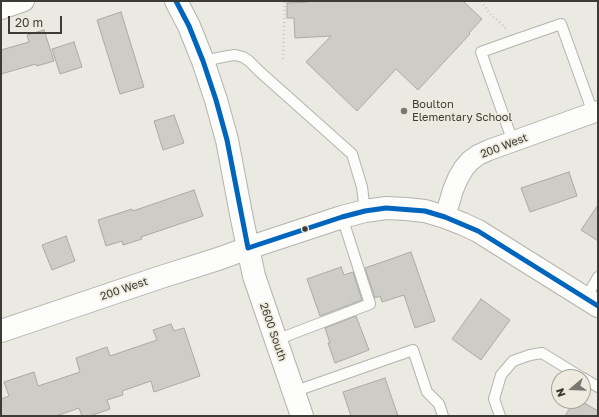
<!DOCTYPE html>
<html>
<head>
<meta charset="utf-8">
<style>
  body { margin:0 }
  #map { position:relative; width:599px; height:417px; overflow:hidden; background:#eae9e2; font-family:"Golos Text",sans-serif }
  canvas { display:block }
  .frame { position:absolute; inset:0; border:2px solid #3c3b35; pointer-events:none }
  .north { position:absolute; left:551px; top:369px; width:40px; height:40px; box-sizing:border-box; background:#eeebde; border:1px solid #a7a59a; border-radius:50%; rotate:251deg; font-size:11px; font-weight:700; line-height:16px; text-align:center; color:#3c3b35 }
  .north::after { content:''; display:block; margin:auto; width:14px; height:18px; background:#797872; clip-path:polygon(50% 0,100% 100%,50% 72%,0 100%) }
  .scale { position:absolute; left:8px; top:16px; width:54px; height:18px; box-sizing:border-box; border:2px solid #3c3b35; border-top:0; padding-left:5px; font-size:12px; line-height:14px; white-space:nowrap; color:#3c3b35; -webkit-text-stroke:3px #eeebde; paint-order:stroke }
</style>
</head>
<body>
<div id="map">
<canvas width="599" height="417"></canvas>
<div class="frame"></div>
<div class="north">N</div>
<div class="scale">20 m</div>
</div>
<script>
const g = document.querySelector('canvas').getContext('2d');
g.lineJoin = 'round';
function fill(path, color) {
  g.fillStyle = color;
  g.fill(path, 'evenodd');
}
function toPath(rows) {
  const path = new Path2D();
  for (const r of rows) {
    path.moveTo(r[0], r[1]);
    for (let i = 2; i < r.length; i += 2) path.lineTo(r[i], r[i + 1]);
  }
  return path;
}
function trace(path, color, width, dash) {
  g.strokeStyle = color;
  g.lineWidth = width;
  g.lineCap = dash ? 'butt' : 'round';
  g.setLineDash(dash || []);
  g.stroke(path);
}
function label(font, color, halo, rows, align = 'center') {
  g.font = font + ' "Golos Text",sans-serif';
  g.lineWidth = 3.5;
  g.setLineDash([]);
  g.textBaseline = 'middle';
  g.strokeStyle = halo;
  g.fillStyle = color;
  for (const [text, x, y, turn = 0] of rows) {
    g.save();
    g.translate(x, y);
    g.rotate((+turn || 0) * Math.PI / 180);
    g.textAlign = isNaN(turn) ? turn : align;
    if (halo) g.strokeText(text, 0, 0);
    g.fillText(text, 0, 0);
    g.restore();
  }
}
const building = toPath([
  [309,1,463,1,482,19,469,33,470,34,418,90,396,69,357,111,306,62,331,36,295,38,294,18,287,18,287,3,308,2,309,1],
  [121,12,144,87,120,94,97,20,121,12],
  [44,30,54,61,37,66,36,64,1,74,1,50,29,42,27,35,44,30],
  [74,42,82,67,60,74,52,49,74,42],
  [174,115,184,143,163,150,154,121,174,115],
  [569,172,577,196,530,212,521,188,569,172],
  [194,190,203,216,141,237,142,239,123,245,122,241,106,246,98,220,132,209,133,211,194,190],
  [598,205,598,241,581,230,598,205],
  [66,236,75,261,52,270,42,245,66,236],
  [411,252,435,321,415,328,404,295,382,302,380,296,375,298,365,268,411,252],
  [341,267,344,275,353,272,362,300,320,316,307,279,341,267],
  [481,299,510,320,481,360,452,339,481,299],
  [356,316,369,350,335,363,328,343,330,343,325,328,356,316],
  [171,324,174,331,184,328,200,376,154,392,151,381,122,391,123,395,107,400,110,409,90,416,82,416,79,408,56,416,1,416,1,399,9,396,4,382,34,372,38,386,80,372,76,358,107,347,110,356,157,340,153,330,171,324],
  [385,378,398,416,351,416,343,392,385,378],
  [574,401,581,401,598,411,598,416,565,416,574,401]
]);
const path = toPath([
  [481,1,490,14,506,28],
  [283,59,285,1],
  [245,416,246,416]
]);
const service = toPath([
  [203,61,228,56,235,55,243,57,249,61,259,71,352,154,362,187,365,211],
  [513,142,481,52,512,41,561,24,593,113],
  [586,298,598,277],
  [276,340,370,304,342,217],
  [583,378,598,387],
  [293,392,413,350,427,392,439,404,443,416],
  [500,416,494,399,501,375,513,361,530,355,542,353,581,377]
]);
const minor = toPath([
  [1,9,24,1],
  [445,217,453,190,458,178,464,168,470,161,478,155,489,150,598,111]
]);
const tertiary = toPath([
  [1,331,158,278,221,258,248,248]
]);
const secondary = toPath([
  [176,1,189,26,203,61,216,100,227,140,242,219,254,276,302,416],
  [248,248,342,217,365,211,386,208,406,209,425,211,445,217,463,224,478,231,598,306]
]);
const bus1 = toPath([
  [176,1,189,26,203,61,216,100,227,140,248,248],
  [248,248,342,217,365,211,386,208,425,211,445,217,478,231,598,306]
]);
const markers = [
  [404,111,4,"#797872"],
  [305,229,3.5,"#3c3b35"]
];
const poiNames = [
  ["Boulton",412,105],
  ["Elementary School",412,118]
];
const streetNames = [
  ["200 West",504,146,-21],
  ["200 West",124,289,-19],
  ["2600 South",273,332,71]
];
fill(building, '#cdccc6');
trace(building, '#aaa9a3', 1);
trace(service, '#b4b3ae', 12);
trace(minor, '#b4b3ae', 22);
trace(tertiary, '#b4b3ae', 24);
trace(secondary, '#b4b3ae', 24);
trace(path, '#c8c8c5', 2.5, [1, 3]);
trace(service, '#fcfcfb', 10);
trace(minor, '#fcfcfb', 20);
trace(tertiary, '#fcfcfb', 22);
trace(secondary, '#fcfcfb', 22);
trace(bus1, '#0065bd', 5);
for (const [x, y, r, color] of markers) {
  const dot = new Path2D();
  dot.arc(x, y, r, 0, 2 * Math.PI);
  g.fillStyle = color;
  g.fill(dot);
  trace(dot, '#eeebde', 1.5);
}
label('11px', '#3c3b35', '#eeebde', poiNames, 'left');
label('11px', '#3c3b35', '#eeebde', streetNames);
</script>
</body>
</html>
